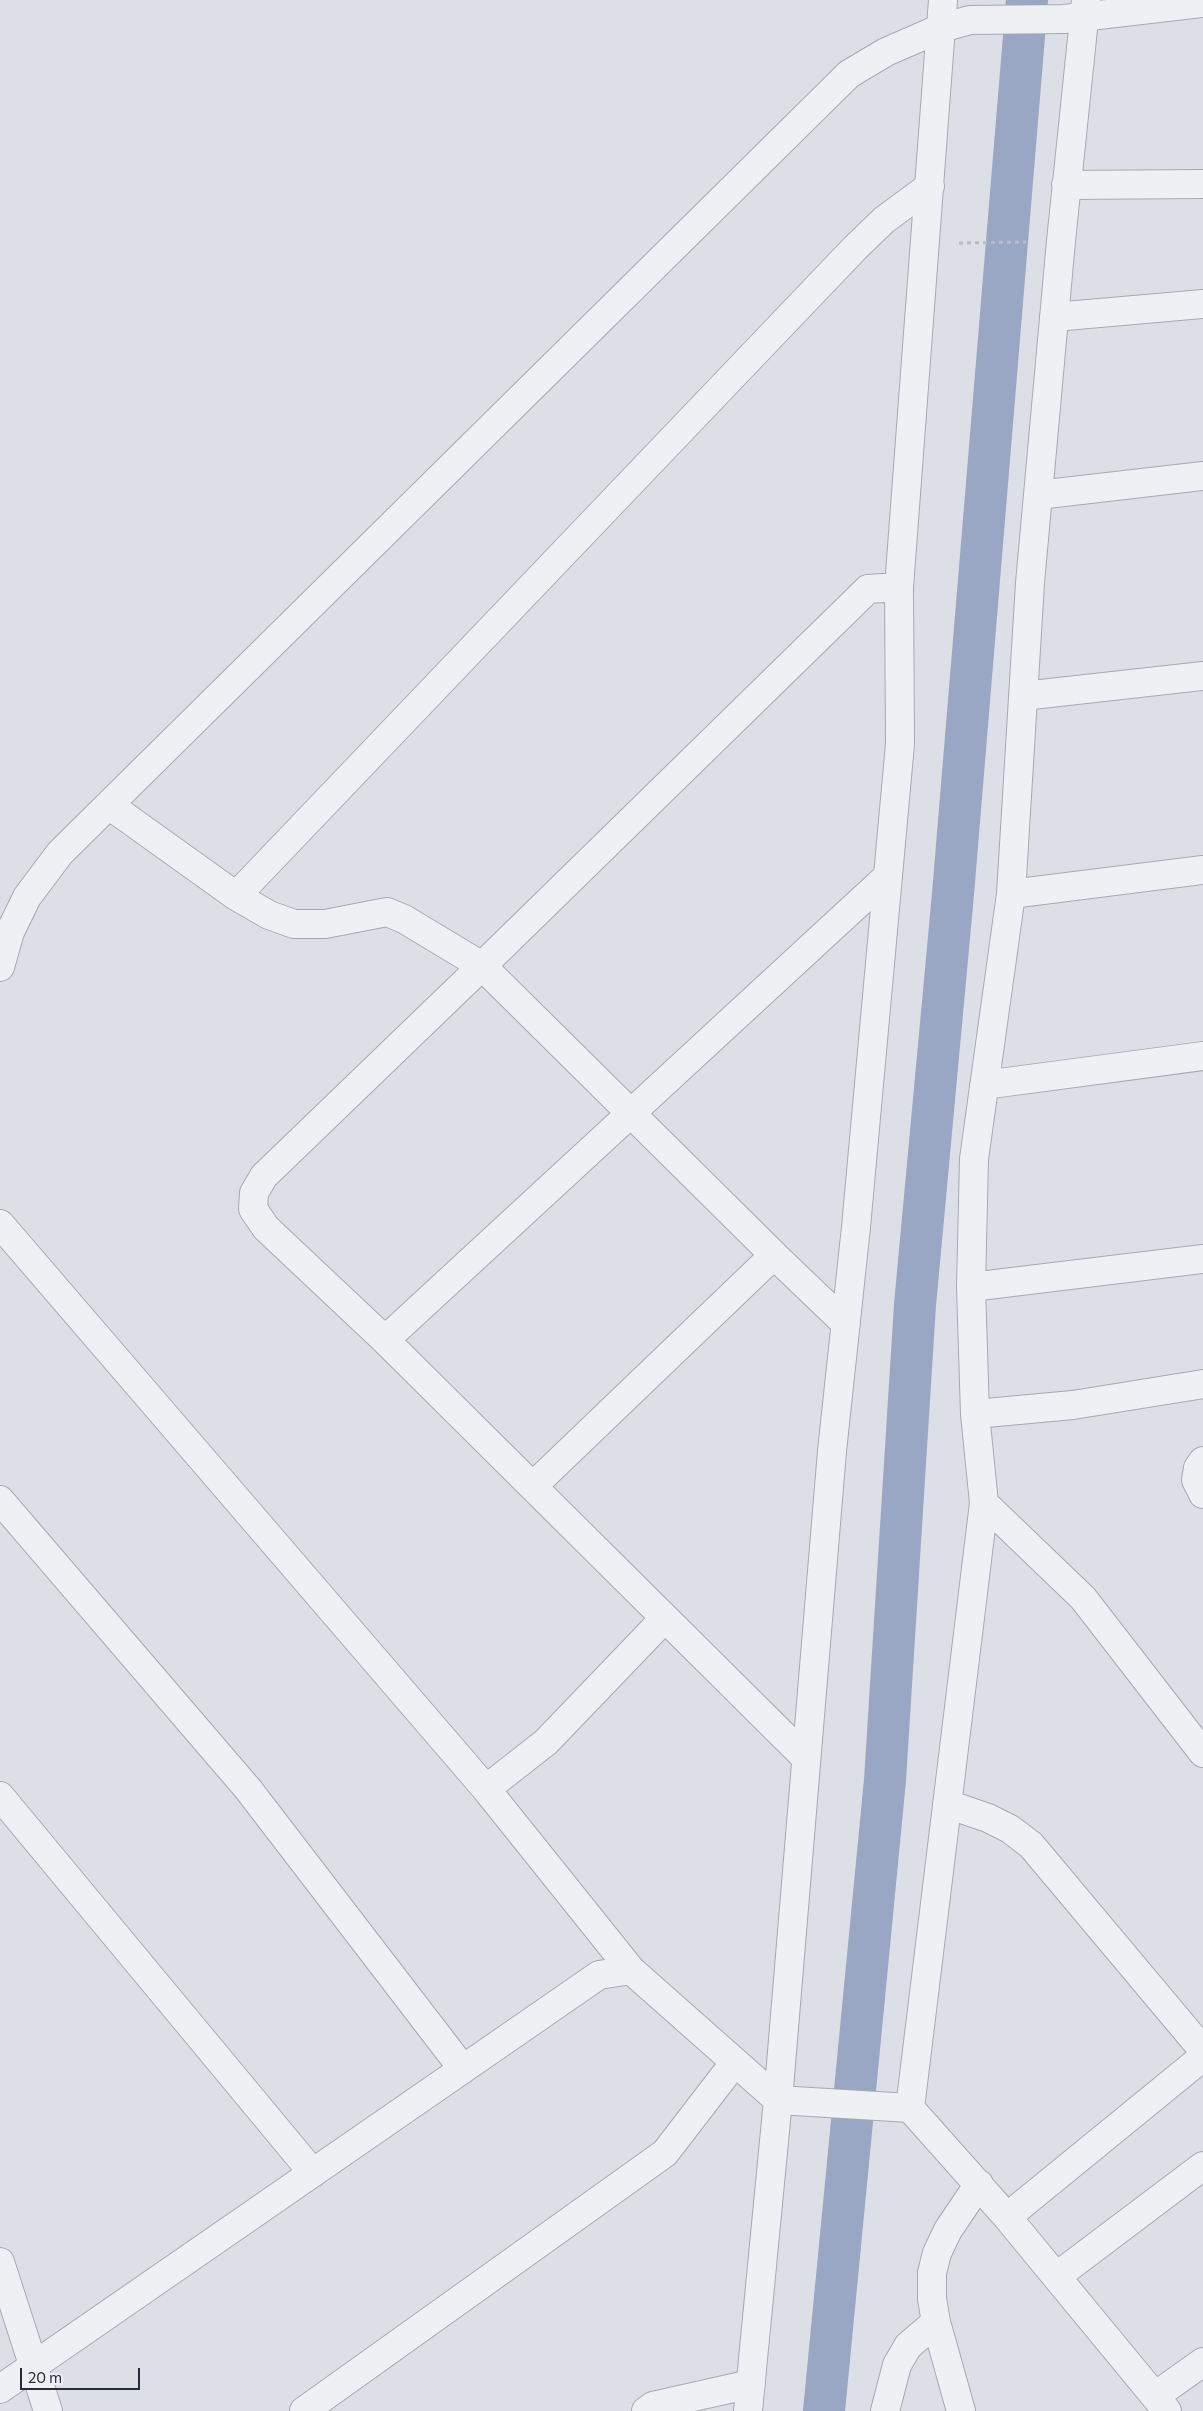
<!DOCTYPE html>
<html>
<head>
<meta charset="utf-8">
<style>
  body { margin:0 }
  #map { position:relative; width:1203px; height:2411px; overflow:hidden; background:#dddfe6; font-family:Commissioner,sans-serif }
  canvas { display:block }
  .scale { position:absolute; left:20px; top:2368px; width:120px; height:22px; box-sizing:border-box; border:2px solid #272b3b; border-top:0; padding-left:6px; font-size:15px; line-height:18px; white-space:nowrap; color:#272b3b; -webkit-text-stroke:4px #eceef4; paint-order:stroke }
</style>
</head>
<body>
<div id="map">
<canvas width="1203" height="2411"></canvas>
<div class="scale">20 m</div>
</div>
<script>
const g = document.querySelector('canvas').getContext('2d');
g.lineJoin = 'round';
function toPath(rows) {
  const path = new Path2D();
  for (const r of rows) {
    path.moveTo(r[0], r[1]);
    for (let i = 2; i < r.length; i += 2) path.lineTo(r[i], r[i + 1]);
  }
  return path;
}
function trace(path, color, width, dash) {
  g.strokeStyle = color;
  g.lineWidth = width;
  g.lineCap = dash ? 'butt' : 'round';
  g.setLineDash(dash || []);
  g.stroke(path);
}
const canal = toPath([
  [824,2411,885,1780,915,1305,953,894,1027,0]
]);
const path = toPath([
  [959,243,1026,242]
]);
const minor = toPath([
  [1066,185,1203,184],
  [1054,317,1203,304],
  [1038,495,1203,476],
  [1023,696,1203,676],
  [109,805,236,896,269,915,294,924,325,924,387,912,404,919,482,966,774,1255],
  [1011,894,1203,870],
  [236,896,855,248,884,220,930,186],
  [0,967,10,932,27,897,60,853,849,74,886,52,941,28,970,20,1064,19,1203,3],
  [984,1085,1203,1056],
  [0,1224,486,1789,631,1970],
  [971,1287,1203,1259],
  [385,1340,888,876],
  [975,1414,1073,1405,1203,1384],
  [1203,1461,1198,1468,1196,1480,1203,1494],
  [533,1486,774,1255,846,1324],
  [0,1500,248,1789,463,2069],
  [984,1503,1083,1598,1203,1753],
  [806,1758,385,1340,266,1228,253,1209,254,1193,264,1176,482,966,868,589,899,587],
  [486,1789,546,1742,665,1618],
  [0,1796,313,2173],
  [947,1804,988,1818,1010,1829,1031,1845,1203,2050],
  [910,2108,984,1503,975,1414,971,1287,974,1159,1011,894,1030,583,1061,241,1086,0],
  [1007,2217,1203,2057],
  [0,2262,48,2411],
  [1057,2276,1203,2166],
  [0,2389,599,1975,631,1970,735,2062],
  [1155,2396,1203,2362],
  [304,2411,665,2153,735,2062,778,2100,910,2108,1007,2217,1167,2411],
  [646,2411,653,2406,751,2384],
  [748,2411,778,2100,832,1451,856,1227,900,744,899,587,943,0],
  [885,2411,897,2365,908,2346,936,2322],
  [961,2411,936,2322,932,2299,932,2273,937,2253,948,2230,979,2184]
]);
trace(canal, '#9aa7c4', 42);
trace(minor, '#a6a9b3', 30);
trace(path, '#bbbdc4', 3, [4, 4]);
trace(minor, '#eff0f4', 28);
</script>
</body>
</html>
